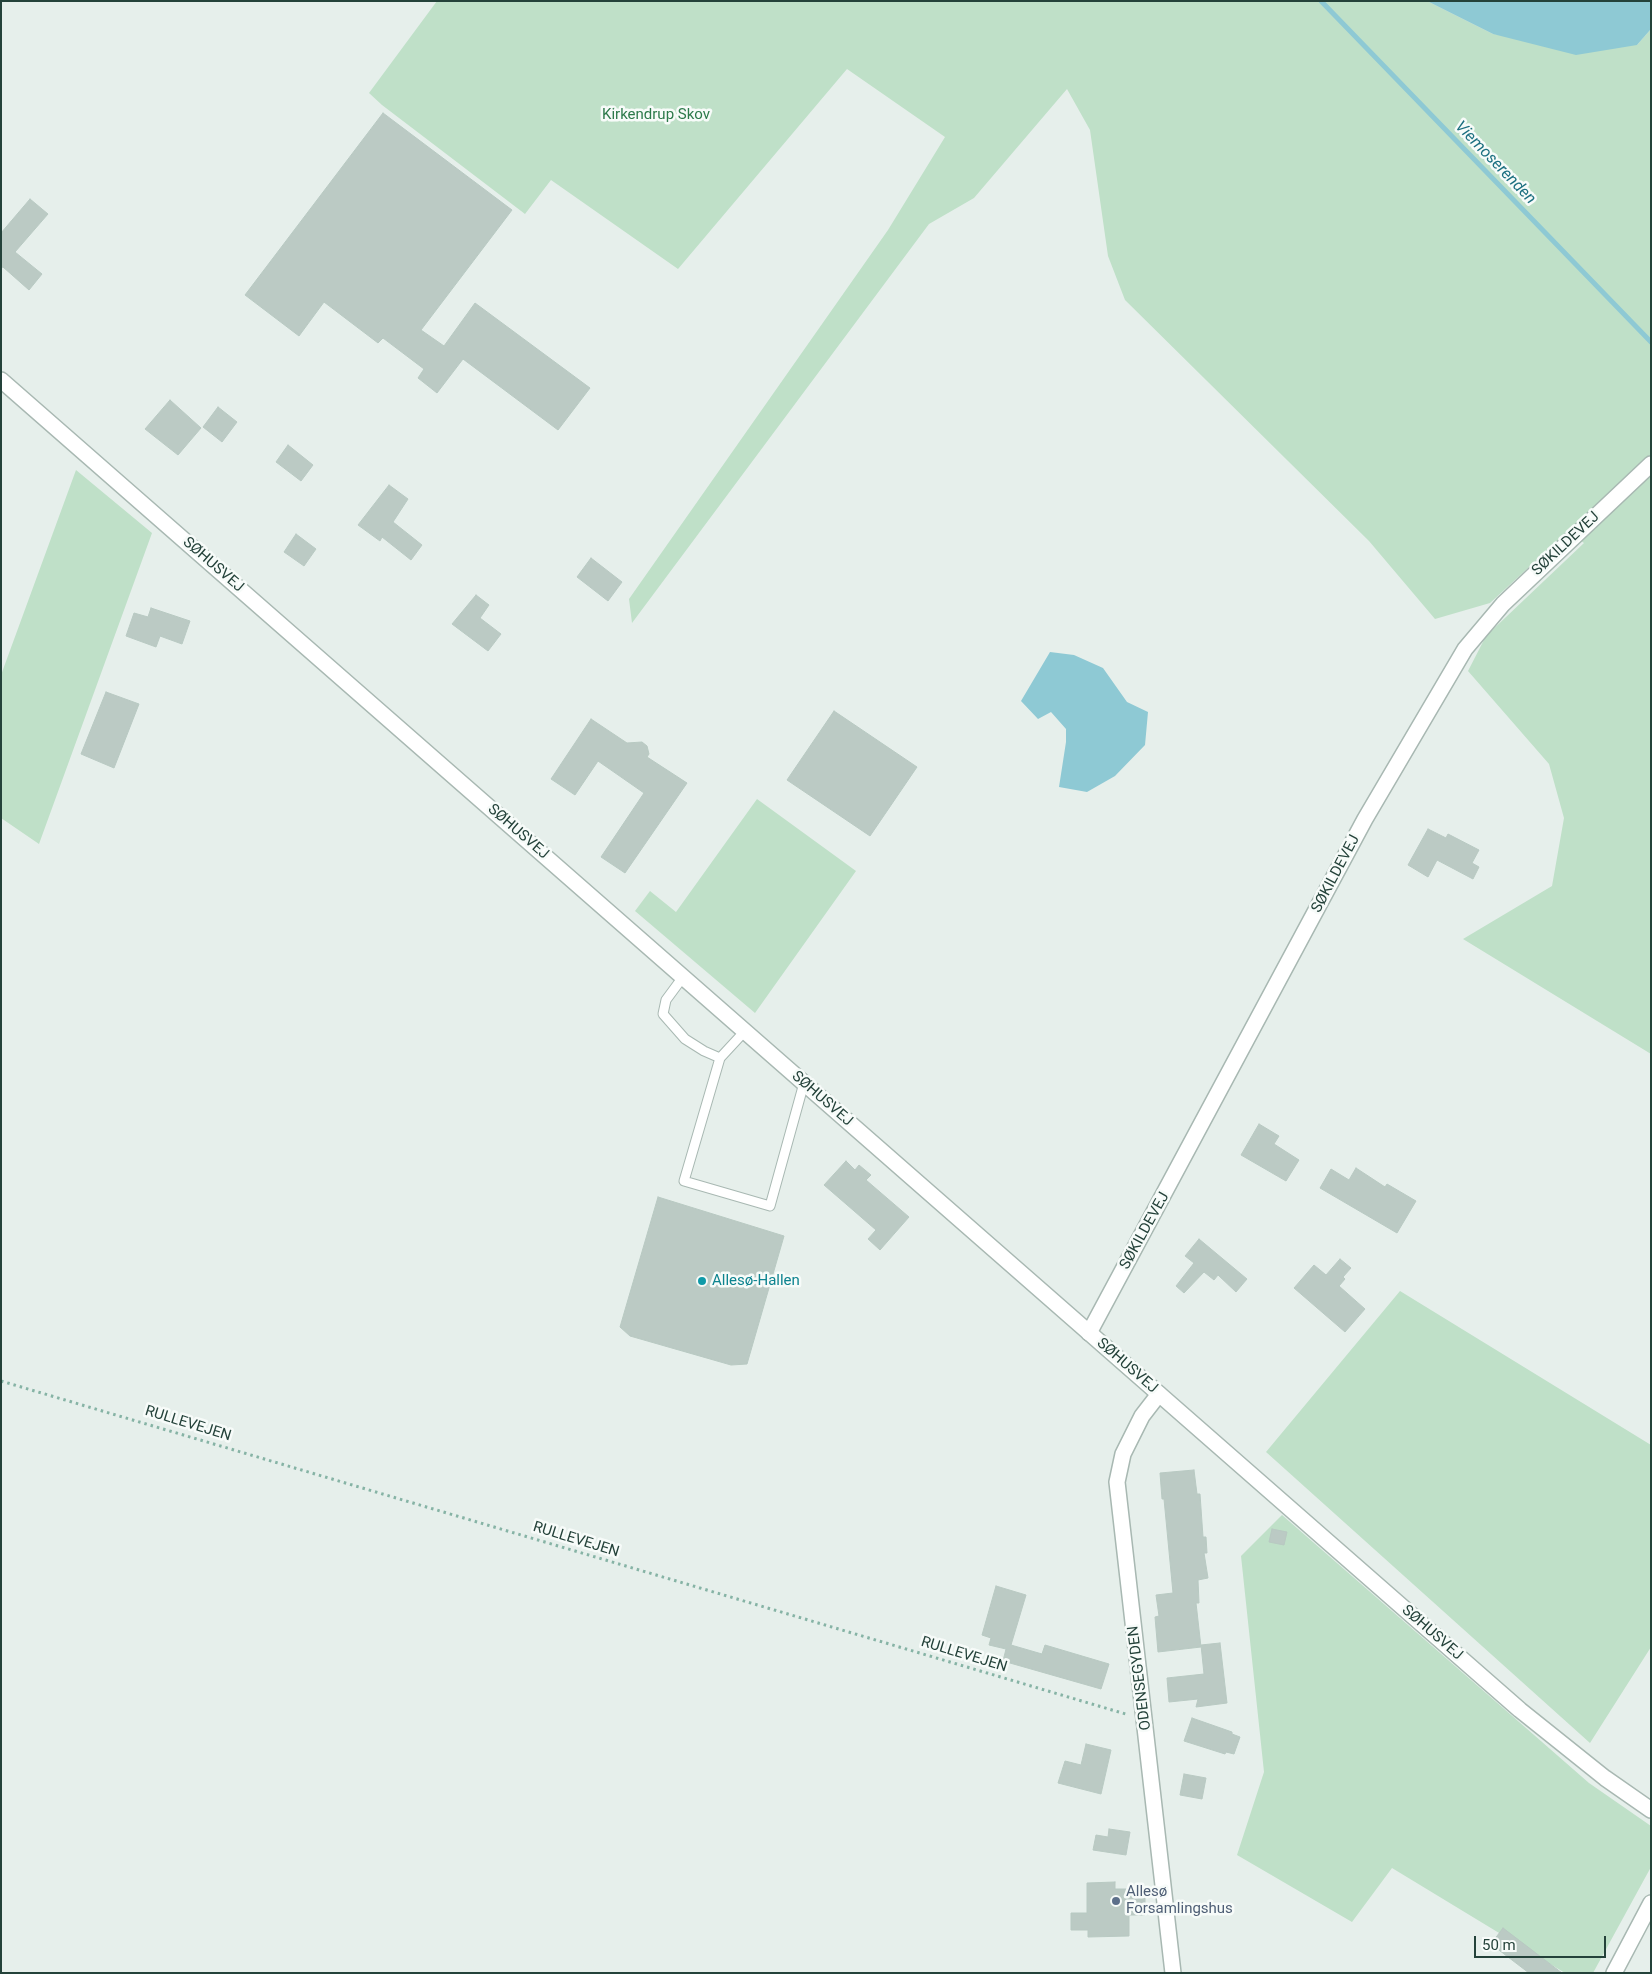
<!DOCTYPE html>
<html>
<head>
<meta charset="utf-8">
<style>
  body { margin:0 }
  #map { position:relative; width:1652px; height:1974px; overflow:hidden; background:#e6efeb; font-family:Roboto,sans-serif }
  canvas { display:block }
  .frame { position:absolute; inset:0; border:2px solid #24423a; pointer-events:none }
  .scale { position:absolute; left:1474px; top:1936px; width:132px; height:22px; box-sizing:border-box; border:2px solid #24423a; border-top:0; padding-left:6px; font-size:15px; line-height:18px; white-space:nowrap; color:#24423a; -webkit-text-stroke:4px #f7fbf9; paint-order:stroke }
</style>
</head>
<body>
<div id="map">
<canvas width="1652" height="1974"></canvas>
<div class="frame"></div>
<div class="scale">50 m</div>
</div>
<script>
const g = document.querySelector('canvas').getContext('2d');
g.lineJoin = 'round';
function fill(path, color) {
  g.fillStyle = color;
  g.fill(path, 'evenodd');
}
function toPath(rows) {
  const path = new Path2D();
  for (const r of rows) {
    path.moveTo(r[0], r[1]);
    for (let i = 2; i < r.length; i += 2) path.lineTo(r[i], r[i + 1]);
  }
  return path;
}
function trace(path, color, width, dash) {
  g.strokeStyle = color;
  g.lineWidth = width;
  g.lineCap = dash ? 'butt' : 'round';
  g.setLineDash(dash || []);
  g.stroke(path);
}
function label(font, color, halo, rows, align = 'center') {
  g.font = font + ' Roboto,sans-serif';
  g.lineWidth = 5;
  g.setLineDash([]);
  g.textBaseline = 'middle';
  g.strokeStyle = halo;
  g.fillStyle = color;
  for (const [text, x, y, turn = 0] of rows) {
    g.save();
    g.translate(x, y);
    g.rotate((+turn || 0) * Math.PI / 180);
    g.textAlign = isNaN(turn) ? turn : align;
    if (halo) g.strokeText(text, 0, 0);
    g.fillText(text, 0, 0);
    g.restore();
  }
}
const green = toPath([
  [437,1,1427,1,1493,34,1637,45,1651,29,1651,1054,1463,939,1552,886,1564,818,1549,764,1468,671,1486,636,1584,543,1568,531,1490,603,1435,619,1369,541,1125,300,1108,256,1090,130,1067,89,974,198,929,224,632,623,629,599,888,230,945,137,847,69,678,269,551,180,525,214,382,105,369,93],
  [76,470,152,533,39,844,1,818,1,675],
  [757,799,856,871,755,1013,635,911,650,891,676,912],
  [1400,1291,1651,1445,1651,1647,1590,1743,1266,1452],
  [1282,1515,1589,1783,1651,1826,1651,1867,1593,1973,1565,1973,1392,1868,1352,1922,1237,1855,1264,1772,1241,1556]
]);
const water = toPath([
  [1427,1,1651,1,1651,29,1637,45,1576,55,1493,34],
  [1050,652,1074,655,1103,668,1127,702,1148,712,1145,745,1115,776,1087,792,1059,787,1066,742,1066,729,1051,712,1038,719,1021,701]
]);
const stream = toPath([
  [1321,1,1651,342]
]);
const building = toPath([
  [383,113,512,210,421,330,444,346,475,303,590,388,558,430,463,359,437,393,418,378,424,369,383,338,378,343,324,302,299,336,245,295,383,113],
  [30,199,48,214,15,252,42,274,29,290,3,267,1,268,1,233,30,199],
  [170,400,201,428,178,455,145,429,170,400],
  [218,407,237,422,222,442,203,427,218,407],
  [288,445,313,465,301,481,276,462,288,445],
  [389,485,408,499,393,522,422,545,411,560,382,537,380,541,358,525,389,485],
  [296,534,316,549,304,566,284,552,296,534],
  [591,558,622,582,608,601,577,577,591,558],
  [476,595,489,605,480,618,501,634,488,651,452,624,476,595],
  [151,608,190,621,182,644,160,636,156,647,126,636,134,613,148,617,151,608],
  [106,692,139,704,114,768,81,754,106,692],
  [834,711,917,767,870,836,787,780,834,711],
  [591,719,627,743,642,742,647,746,649,754,647,757,687,783,625,873,601,857,644,793,598,761,575,795,551,779,591,719],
  [1428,829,1446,838,1448,834,1479,850,1472,863,1479,867,1473,879,1437,860,1428,877,1408,865,1428,829],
  [1259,1124,1279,1136,1274,1144,1299,1160,1286,1181,1241,1155,1259,1124],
  [846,1161,855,1170,859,1165,871,1175,866,1180,909,1217,880,1250,868,1239,876,1230,824,1185,846,1161],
  [1356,1168,1385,1187,1387,1184,1416,1201,1397,1233,1320,1188,1331,1169,1349,1180,1356,1168],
  [658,1197,784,1236,747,1364,731,1365,630,1336,620,1327,658,1197],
  [1199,1239,1247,1279,1236,1292,1218,1275,1214,1280,1204,1272,1184,1293,1176,1286,1194,1263,1185,1256,1199,1239],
  [1340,1259,1351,1268,1343,1277,1345,1279,1339,1286,1365,1309,1345,1332,1294,1288,1314,1265,1326,1275,1340,1259],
  [1194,1470,1197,1494,1200,1494,1203,1537,1206,1537,1207,1553,1204,1553,1208,1578,1198,1580,1199,1603,1196,1603,1201,1647,1158,1652,1155,1617,1159,1616,1156,1595,1173,1593,1164,1499,1162,1499,1160,1473,1194,1470],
  [1272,1529,1287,1532,1284,1545,1269,1542,1272,1529],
  [996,1586,1026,1595,1011,1645,1042,1654,1045,1645,1109,1664,1101,1689,1003,1661,1006,1649,989,1645,991,1638,982,1635,996,1586],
  [1220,1643,1227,1703,1196,1707,1198,1699,1169,1702,1167,1678,1204,1674,1201,1645,1220,1643],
  [1192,1718,1232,1732,1232,1734,1240,1737,1234,1754,1226,1752,1225,1754,1184,1741,1192,1718],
  [1086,1744,1111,1750,1101,1794,1058,1783,1065,1761,1081,1765,1086,1744],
  [1184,1774,1206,1778,1202,1799,1180,1795,1184,1774],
  [1109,1829,1130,1832,1126,1855,1093,1850,1096,1835,1108,1837,1109,1829],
  [1115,1882,1115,1889,1145,1889,1145,1915,1129,1915,1129,1936,1088,1937,1088,1930,1071,1930,1071,1913,1087,1913,1087,1883,1115,1882],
  [1503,1928,1562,1973,1529,1973,1491,1944,1503,1928]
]);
const path = toPath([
  [1,1381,1129,1715]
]);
const service = toPath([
  [683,977,666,1000,663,1014,685,1039,704,1051,720,1058],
  [745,1031,720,1058,684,1181,770,1206,804,1083]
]);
const minor = toPath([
  [1089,1333,1365,819,1465,649,1503,604,1651,464],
  [1159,1394,1142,1416,1123,1454,1117,1482,1173,1973],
  [1614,1973,1651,1903]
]);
const tertiary = toPath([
  [1,380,1520,1710,1605,1778,1651,1810]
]);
const markers = [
  [702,1281,5,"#0f9aa8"],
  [1116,1901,5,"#5c6f8a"]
];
const parkNames = [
  ["Kirkendrup Skov",656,115]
];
const streetNames = [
  ["SØKILDEVEJ",1566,544,-43],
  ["SØHUSVEJ",213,565,41],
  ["SØHUSVEJ",518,832,41],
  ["SØKILDEVEJ",1336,874,-62],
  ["SØHUSVEJ",822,1099,41],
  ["SØKILDEVEJ",1145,1231,-61],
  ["SØHUSVEJ",1127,1366,41],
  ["RULLEVEJEN",188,1424,17],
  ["RULLEVEJEN",576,1540,17],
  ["SØHUSVEJ",1432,1633,41],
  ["RULLEVEJEN",964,1655,17],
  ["ODENSEGYDEN",1140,1678,-97]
];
const cultureNames = [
  ["Allesø-Hallen",712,1281]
];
const serviceNames = [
  ["Allesø",1126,1892],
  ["Forsamlingshus",1126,1909]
];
const waterNames = [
  ["Viemoserenden",1495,163,46]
];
fill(green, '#bfe0c8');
fill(water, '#8ec9d4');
trace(stream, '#8ec9d4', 5);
fill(building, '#bbcac4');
trace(building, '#b8c9c2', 1);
trace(service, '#a8b8b2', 11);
trace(minor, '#a8b8b2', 18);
trace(tertiary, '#a8b8b2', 18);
trace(path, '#86b3a5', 3, [2.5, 4]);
trace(service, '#fff', 9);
trace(minor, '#fff', 15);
trace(tertiary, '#fff', 15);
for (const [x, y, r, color] of markers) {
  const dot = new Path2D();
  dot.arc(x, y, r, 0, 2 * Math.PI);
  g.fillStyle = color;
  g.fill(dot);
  trace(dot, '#f7fbf9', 2);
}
label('15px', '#2d7a4b', '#f7fbf9', parkNames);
label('15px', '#24423a', '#f7fbf9', streetNames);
label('15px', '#0d838f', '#f7fbf9', cultureNames, 'left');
label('15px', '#4e5e75', '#f7fbf9', serviceNames, 'left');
label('italic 16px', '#1c6f80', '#f7fbf9', waterNames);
</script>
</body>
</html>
